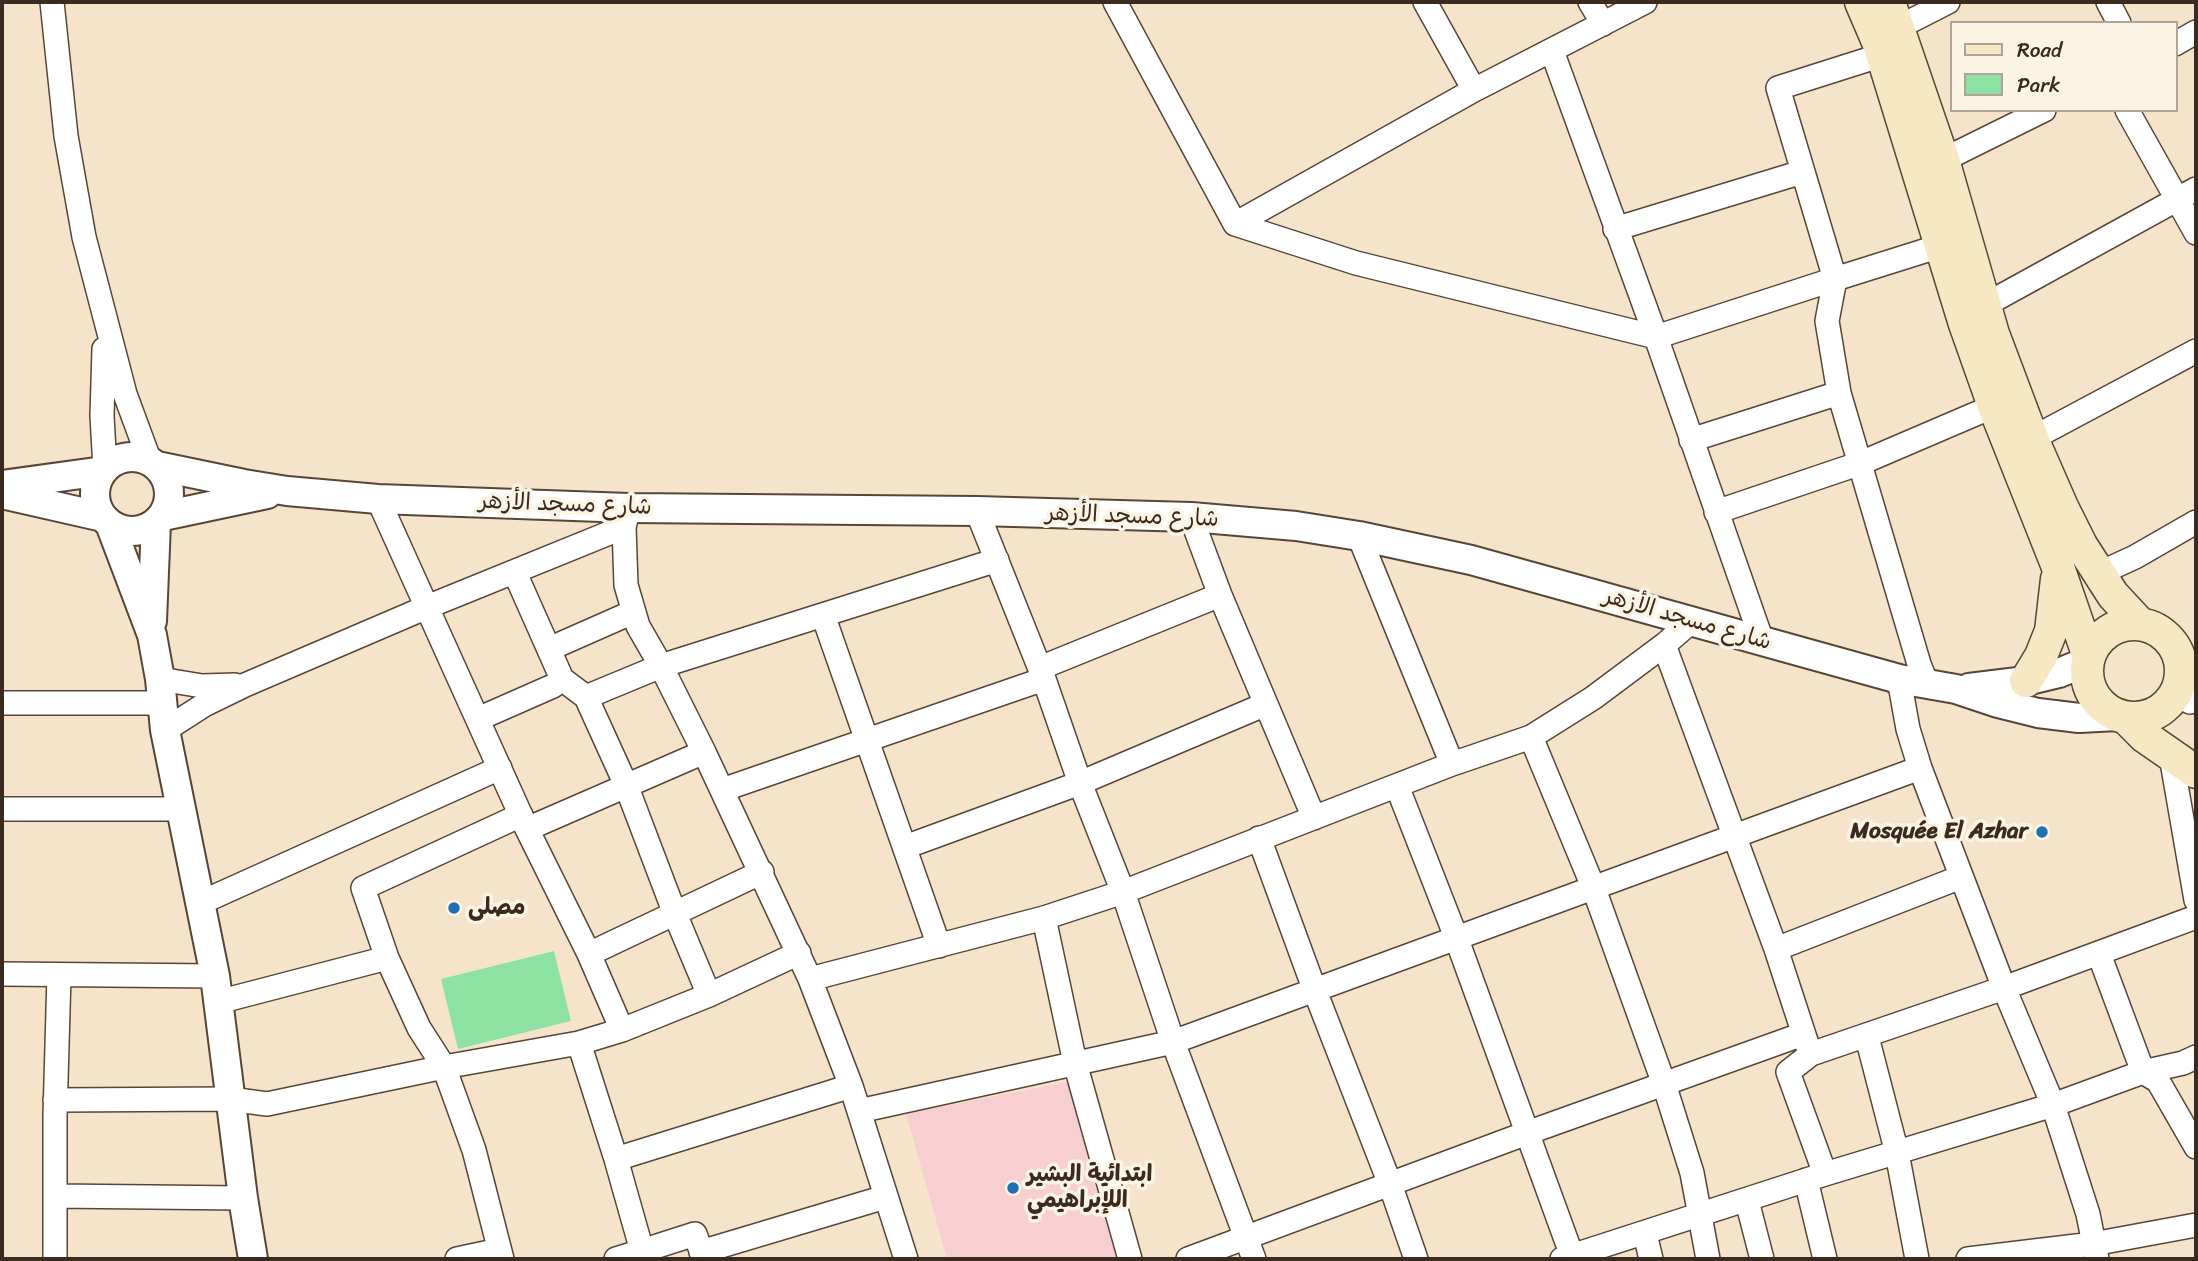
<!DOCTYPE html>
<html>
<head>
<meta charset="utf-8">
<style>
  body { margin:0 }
  #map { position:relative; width:2198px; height:1261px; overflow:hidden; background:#f6e4ca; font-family:Sriracha,sans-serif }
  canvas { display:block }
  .frame { position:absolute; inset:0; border:4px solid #3b2a1e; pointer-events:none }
  .legend { position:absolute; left:1950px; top:21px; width:228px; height:91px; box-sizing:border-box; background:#fcf5e5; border:2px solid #afa495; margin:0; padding:9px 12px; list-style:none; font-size:21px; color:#3b2a1e }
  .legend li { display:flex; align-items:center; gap:14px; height:35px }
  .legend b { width:35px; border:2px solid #afa495 }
</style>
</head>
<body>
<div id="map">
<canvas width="2198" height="1261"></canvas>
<div class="frame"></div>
<ul class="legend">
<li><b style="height:9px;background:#f7e8c3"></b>Road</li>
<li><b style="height:19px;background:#8ce1a3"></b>Park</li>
</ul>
</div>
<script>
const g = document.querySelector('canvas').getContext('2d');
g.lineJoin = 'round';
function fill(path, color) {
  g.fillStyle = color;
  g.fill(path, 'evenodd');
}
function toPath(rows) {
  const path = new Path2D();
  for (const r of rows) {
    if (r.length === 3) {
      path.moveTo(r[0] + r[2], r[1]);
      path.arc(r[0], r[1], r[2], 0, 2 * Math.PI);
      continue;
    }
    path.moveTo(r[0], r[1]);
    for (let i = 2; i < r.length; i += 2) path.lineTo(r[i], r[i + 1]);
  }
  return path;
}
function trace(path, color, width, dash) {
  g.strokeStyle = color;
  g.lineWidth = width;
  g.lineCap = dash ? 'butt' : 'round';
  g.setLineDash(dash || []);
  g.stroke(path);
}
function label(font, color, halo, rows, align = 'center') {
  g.font = font + ' Sriracha,"Playpen Sans Arabic",sans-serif';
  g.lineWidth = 7;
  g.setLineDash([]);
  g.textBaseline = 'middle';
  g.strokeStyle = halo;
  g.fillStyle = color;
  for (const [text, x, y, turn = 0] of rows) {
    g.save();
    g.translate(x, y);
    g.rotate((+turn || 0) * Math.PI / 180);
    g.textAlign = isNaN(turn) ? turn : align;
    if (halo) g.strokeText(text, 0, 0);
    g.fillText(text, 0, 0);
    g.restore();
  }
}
const built = toPath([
  [1072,1081,1118,1259,947,1259,906,1114]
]);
const green = toPath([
  [554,951,571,1021,458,1049,441,979]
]);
const minor = toPath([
  [52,2,66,136,84,237,125,394,149,459],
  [1115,2,1235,224,1356,263,1656,337,1835,279,1778,88,1882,55],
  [1425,2,1474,90],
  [1590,2,1603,24],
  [2108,2,2119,23],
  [1899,27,1948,2],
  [2175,44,2196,32],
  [1552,51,1656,337,1762,641],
  [2127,110,2196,233],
  [1943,160,2044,110],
  [1235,224,1474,90,1645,2],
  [1615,229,1802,172],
  [1985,305,2196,189],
  [104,349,102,416,105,469],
  [2033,438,2196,351],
  [1691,440,1839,393],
  [378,499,527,829,589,954,622,1030],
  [629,508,624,527,626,585,638,626,661,666,704,752,810,979,851,1086,906,1259],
  [977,511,1044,679,1080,783,1123,892,1173,1042,1254,1259],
  [1716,512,1861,463,1994,406],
  [1191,517,1220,595,1314,818],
  [1359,536,1452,764],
  [515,573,562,679,586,697,626,785,675,914,709,995],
  [2098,574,2135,557,2196,522],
  [823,615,939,946],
  [1692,621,1664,645,1593,698,1531,737,1594,889,1664,1084,1692,1173,1708,1259],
  [1664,645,1776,949,1808,1047],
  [549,649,633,612],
  [1040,668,1220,595],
  [160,679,202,686,235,685],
  [1899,679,1908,729,1920,768,2004,988,2053,1105,2088,1214,2097,1259],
  [1927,684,1919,664,1839,393,1827,321,1835,279,1940,246],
  [586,697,661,666,997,560],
  [2190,702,2196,699],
  [2,703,163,703],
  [478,719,553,686,562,679],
  [165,730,204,705,245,685,427,607,624,527],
  [2171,756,2196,900],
  [1397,786,1456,937,1572,1256],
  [722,790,1044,679],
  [2,809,182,809],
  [527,829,704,752],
  [1259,838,1315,991,1390,1184,1416,1259],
  [905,847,1080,783,1266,704],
  [200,903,500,768],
  [1044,918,1075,1063,1130,1259],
  [1776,949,1961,877],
  [589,954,762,872],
  [2099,954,2143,1072,2158,1081,2196,1147],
  [2,974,215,976],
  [810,979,1044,918,1123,892,1452,764,1531,737],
  [218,1002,387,958],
  [1867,1037,1897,1153,1917,1259],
  [579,1043,616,1159,642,1251,695,1234,704,1259],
  [55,1100,230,1099,267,1104,444,1067,579,1043,622,1030,709,995,799,953],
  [859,1111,1173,1042,1920,768],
  [616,1159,851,1086],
  [1825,1174,1788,1072,1811,1054,2004,988,2196,917],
  [1806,1180,1825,1259],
  [55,1196,243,1198],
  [1747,1201,1762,1259],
  [1645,1234,1651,1259],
  [701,1252,885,1197],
  [55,1259,55,1116,59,975],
  [457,1259,499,1250],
  [502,1259,474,1150,444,1067,419,1028,387,958,363,888,521,815],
  [616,1259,642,1251],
  [1188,1259,1527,1133,1803,1034],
  [1562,1259,1825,1174,2053,1105,2143,1072,2183,1063,2196,1057],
  [1968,1259,2093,1244,2196,1225]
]);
const tertiary = toPath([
  [132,494,37],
  [157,466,244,484,287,491,378,499,629,508,977,511,1191,517,1296,526,1359,536,1471,560,1899,679,1956,689,1998,703,2038,713,2079,718,2118,716],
  [2,485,103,471],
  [2,494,103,517],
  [163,516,267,494],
  [110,524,152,635,160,679,165,730,215,976,243,1198,253,1259],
  [152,621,156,523],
  [1969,688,2026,681,2059,673,2088,661]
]);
const secondary = toPath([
  [1861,2,1879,44,1965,324,1994,406,2058,567,2089,657],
  [1889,2,1943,160,1993,334,2034,443,2062,507,2081,545,2113,595,2140,624],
  [2134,671,47],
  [2026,681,2041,656,2051,631,2057,579],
  [2126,718,2144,736,2196,772]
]);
const markers = [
  [2042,832,7,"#1f6fb2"],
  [454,908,7,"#1f6fb2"],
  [1013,1188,7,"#1f6fb2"]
];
const streetNames = [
  ["شارع مسجد الأزهر",565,505,2],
  ["شارع مسجد الأزهر",1132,517,2],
  ["شارع مسجد الأزهر",1687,620,16]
];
const poiNames = [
  ["Mosquée El Azhar",2028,832,"right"],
  ["مصلى",468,908],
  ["ابتدائية البشير",1027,1175],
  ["اللإبراهيمي",1027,1201]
];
fill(built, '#f7cfd1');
fill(green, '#8ce1a3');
trace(minor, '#574638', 26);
trace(tertiary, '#574638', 32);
trace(secondary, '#574638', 35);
trace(minor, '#fff', 23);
trace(tertiary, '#fff', 28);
trace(secondary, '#f7e8c3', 32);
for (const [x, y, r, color] of markers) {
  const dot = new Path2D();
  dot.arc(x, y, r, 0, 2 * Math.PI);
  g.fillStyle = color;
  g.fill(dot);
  trace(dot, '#fcf5e5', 2.5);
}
label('23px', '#3b2a1e', '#fcf5e5', streetNames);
label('bold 23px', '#3b2a1e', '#fcf5e5', poiNames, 'left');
</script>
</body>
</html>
